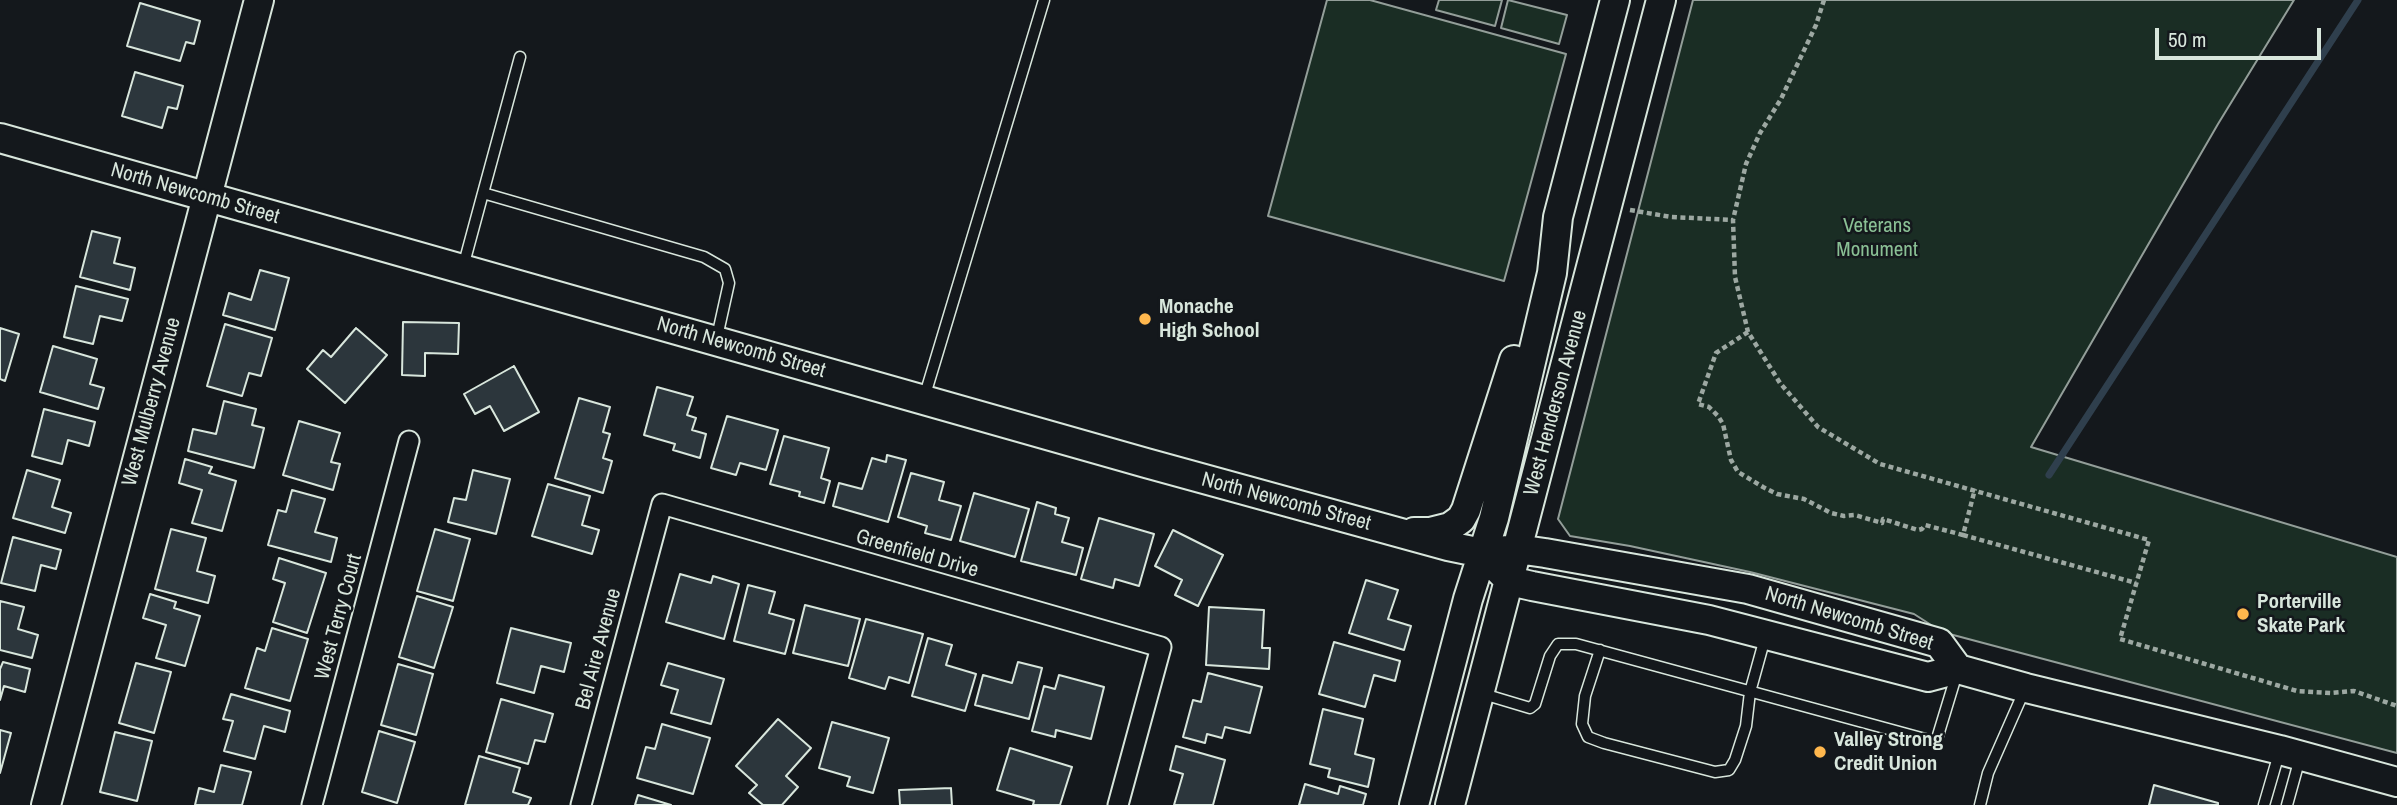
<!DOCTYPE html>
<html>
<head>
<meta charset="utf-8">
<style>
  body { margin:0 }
  #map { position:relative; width:2397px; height:805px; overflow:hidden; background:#14181c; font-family:"Archivo Narrow",sans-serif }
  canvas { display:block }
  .scale { position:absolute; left:2155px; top:28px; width:166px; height:32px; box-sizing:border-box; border:4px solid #d8e6dc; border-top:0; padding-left:9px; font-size:21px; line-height:24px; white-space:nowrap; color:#d8e6dc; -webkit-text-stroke:5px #14181c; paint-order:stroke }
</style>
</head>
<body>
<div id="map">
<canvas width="2397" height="805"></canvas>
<div class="scale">50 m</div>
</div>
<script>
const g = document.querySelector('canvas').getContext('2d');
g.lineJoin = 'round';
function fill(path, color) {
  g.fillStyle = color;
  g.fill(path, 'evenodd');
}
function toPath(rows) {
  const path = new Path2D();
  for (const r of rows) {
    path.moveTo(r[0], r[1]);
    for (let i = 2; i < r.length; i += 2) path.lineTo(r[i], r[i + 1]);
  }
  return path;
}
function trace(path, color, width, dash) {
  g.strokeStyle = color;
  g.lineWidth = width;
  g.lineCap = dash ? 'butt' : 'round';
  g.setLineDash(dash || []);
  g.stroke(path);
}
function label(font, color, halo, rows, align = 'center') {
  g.font = font + ' "Archivo Narrow",sans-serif';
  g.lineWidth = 5;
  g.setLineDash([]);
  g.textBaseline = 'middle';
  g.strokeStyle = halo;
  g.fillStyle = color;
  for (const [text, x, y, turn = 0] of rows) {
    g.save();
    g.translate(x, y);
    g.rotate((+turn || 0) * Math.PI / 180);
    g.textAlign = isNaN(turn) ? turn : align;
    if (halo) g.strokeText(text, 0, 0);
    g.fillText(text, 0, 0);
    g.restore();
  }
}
const green = toPath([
  [1327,0,1370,0,1566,54,1504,281,1268,216,1327,0],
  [1439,0,1502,0,1495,26,1436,10,1439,0],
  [1508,0,1567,15,1559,44,1501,28,1508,0],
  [1693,0,2294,0,2218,124,2031,447,2397,557,2397,753,1942,632,1914,614,1750,572,1630,546,1570,536,1558,519,1693,0]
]);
const stream = toPath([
  [2049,475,2358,0]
]);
const building = toPath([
  [140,3,200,21,194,44,186,42,180,61,127,46,140,3],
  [135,72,183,86,177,109,168,107,162,128,122,116,135,72],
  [92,231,120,238,114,263,135,268,130,290,80,277,92,231],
  [260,270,289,278,275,330,223,315,229,293,251,300,260,270],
  [76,286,128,299,122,321,100,316,93,344,64,337,76,286],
  [403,322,459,323,458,354,425,353,425,376,402,375,403,322],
  [225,324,272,338,261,376,249,373,242,396,207,386,225,324],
  [0,328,19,334,5,381,0,379,0,328],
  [356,328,387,355,345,403,307,369,323,350,331,357,356,328],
  [53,346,97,359,90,384,104,388,98,409,40,392,53,346],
  [514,366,539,412,504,431,490,406,475,414,464,394,514,366],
  [657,387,693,397,687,415,696,418,692,430,706,434,700,458,673,450,675,444,644,435,657,387],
  [579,398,610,407,603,432,610,434,603,458,612,461,603,493,555,478,579,398],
  [224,401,256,409,252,425,264,428,254,468,188,451,193,429,216,434,224,401],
  [44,409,95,422,89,446,68,440,62,464,32,456,44,409],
  [727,416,778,430,766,470,740,463,736,475,711,468,727,416],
  [299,421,340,433,331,462,340,464,333,490,283,475,299,421],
  [784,436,829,448,821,478,830,481,824,503,799,496,800,492,770,484,784,436],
  [887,455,906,460,888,522,833,506,839,483,862,489,872,458,886,462,887,455],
  [185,459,212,467,209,473,236,481,222,531,192,523,202,490,179,483,185,459],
  [27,470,60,480,52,507,71,513,65,533,13,518,27,470],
  [473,470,510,479,496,534,448,522,454,498,466,500,473,470],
  [911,473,944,482,939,500,961,506,951,540,925,533,927,526,898,517,911,473],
  [548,484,590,496,582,525,599,530,592,554,532,536,548,484],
  [292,490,325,499,315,532,337,538,331,562,268,545,278,510,286,512,292,490],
  [974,493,1029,509,1015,557,960,541,974,493],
  [1037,502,1056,508,1055,514,1069,518,1062,542,1083,548,1076,575,1021,561,1037,502],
  [1099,518,1154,534,1139,586,1115,579,1113,588,1081,579,1099,518],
  [171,529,206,538,197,571,215,576,208,603,155,589,171,529],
  [435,529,470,539,453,601,417,591,435,529],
  [1173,530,1223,555,1198,606,1175,595,1182,580,1155,566,1173,530],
  [13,537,61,550,56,569,41,565,35,591,1,583,13,537],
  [279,558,326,573,307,633,273,622,285,583,273,579,279,558],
  [680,574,711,583,713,576,739,584,724,639,666,622,680,574],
  [1366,580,1398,590,1388,619,1411,626,1404,650,1349,633,1366,580],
  [748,585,775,592,769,613,794,620,785,654,734,641,748,585],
  [150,594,176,602,174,608,200,616,185,666,156,658,166,625,143,618,150,594],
  [417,596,453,607,434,668,399,657,417,596],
  [0,601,24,607,18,629,38,635,32,658,0,650,0,601],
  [805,605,860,619,848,666,793,653,805,605],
  [1209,607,1264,610,1262,648,1270,648,1269,669,1206,665,1209,607],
  [866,619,923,634,909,683,889,677,885,689,849,678,866,619],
  [272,628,308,639,290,701,245,688,257,648,265,651,272,628],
  [511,628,571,643,564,672,541,666,534,693,497,683,511,628],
  [928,638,952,645,946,665,976,674,965,711,912,696,928,638],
  [1334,642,1400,661,1395,681,1374,675,1365,707,1319,694,1334,642],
  [3,662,30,669,25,692,4,686,0,700,0,669,3,662],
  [1018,662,1042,668,1029,719,975,705,983,675,1012,683,1018,662],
  [136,663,171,672,154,733,119,723,136,663],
  [668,663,724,679,711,724,671,713,678,690,661,685,668,663],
  [398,664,433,674,416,735,381,725,398,664],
  [1208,673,1262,687,1250,733,1225,727,1222,738,1207,734,1205,743,1183,737,1193,700,1201,702,1208,673],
  [1059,675,1104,687,1091,739,1056,730,1055,737,1032,731,1044,686,1055,689,1059,675],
  [231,694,290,711,285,732,264,726,255,759,224,751,233,721,223,719,231,694],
  [501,699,553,714,545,742,535,740,528,764,486,752,501,699],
  [1323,709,1363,719,1355,754,1374,759,1368,787,1328,777,1330,769,1310,764,1323,709],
  [778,719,811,748,786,776,798,787,782,805,763,805,749,793,757,785,736,766,778,719],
  [832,722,889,738,873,793,847,786,850,777,819,768,832,722],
  [662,724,710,738,693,794,637,778,646,747,655,749,662,724],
  [0,730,11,733,0,773,0,730],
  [379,731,415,742,397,803,362,792,379,731],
  [115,732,152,741,137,801,100,792,115,732],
  [1176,746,1225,760,1213,805,1174,805,1183,774,1170,770,1176,746],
  [1010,748,1072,767,1060,805,1033,805,1034,801,997,790,1010,748],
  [479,756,520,768,513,792,531,798,528,805,465,805,479,756],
  [221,765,251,772,242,805,195,805,199,788,214,792,221,765],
  [1305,784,1338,794,1340,786,1366,794,1363,805,1299,805,1305,784],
  [2154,785,2218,803,2218,805,2149,805,2154,785],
  [951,788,952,805,900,805,899,790,951,788],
  [638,795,671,805,635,805,638,795]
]);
const path = toPath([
  [1824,0,1816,25,1781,99,1760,133,1746,164,1733,220,1735,277,1748,332,1780,383,1818,427,1880,464,2149,540,2120,639,2297,691,2331,693,2354,691,2397,706],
  [1630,210,1671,217,1733,220],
  [1748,332,1716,353,1698,404,1709,407,1718,416,1723,424,1731,460,1738,472,1763,487,1777,494,1804,499,1831,513,1844,516,1855,515,1882,523,1883,519,1918,530,1922,529,1925,525,1963,535,1975,489],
  [1963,535,2136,583]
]);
const lane = toPath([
  [483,193,520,57],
  [463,267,483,193,704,257,725,269,729,283,717,337],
  [924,398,1044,0],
  [1600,650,1585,696,1582,724,1588,737,1604,743,1715,772,1729,770,1735,760,1746,726,1750,692,1765,638],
  [1480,693,1530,708,1535,704,1550,656,1558,644,1576,644,1936,742,1957,673],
  [1980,805,1988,773,2025,689],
  [2264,805,2280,750],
  [2287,805,2300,758]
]);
const street = toPath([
  [312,805,409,441],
  [581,805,662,504,1161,647,1118,805]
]);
const secondary = toPath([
  [0,138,1146,463,1448,546,1482,553,1517,549,1545,553,1748,589,1939,643,1958,669],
  [1414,532,1430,532,1450,527,1461,519,1466,510,1514,360],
  [1482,553,1510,581,1532,586,1709,620,1928,677,1958,669,2026,688,2280,750,2397,782],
  [46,805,259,0],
  [1414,805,1468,599,1494,518,1552,273,1558,217,1615,0],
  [1450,805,1661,0]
]);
const markers = [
  [1145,319,7,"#ffb74d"],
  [2243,614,7,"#ffb74d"],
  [1820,752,7,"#ffb74d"]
];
const streetNames = [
  ["North Newcomb Street",195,194,16],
  ["North Newcomb Street",741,348,16],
  ["West Mulberry Avenue",152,402,-75],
  ["West Henderson Avenue",1556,403,-75],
  ["North Newcomb Street",1286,502,15],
  ["Greenfield Drive",917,554,16],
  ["West Terry Court",339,617,-75],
  ["North Newcomb Street",1849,619,17],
  ["Bel Aire Avenue",599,649,-75]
];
const parkNames = [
  ["Veterans",1877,226],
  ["Monument",1877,250]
];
const poiNames = [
  ["Monache",1159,307],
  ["High School",1159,331],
  ["Porterville",2257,602],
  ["Skate Park",2257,626],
  ["Valley Strong",1834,740],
  ["Credit Union",1834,764]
];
fill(green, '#1a2d24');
trace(green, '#939e99', 2);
trace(stream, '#2f3f4d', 7);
fill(building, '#2c363c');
trace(building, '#d8e6dc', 2);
trace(lane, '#d8e6dc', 13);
trace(street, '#d8e6dc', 23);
trace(secondary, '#d8e6dc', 32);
trace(path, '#9da8a2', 4.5, [5, 3.5]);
trace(lane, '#14181c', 10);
trace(street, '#14181c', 19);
trace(secondary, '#14181c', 28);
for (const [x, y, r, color] of markers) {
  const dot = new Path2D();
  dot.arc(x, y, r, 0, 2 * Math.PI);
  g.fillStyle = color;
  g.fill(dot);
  trace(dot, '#14181c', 2.5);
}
label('21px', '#d8e6dc', '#14181c', streetNames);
label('21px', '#8ac095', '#14181c', parkNames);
label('bold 21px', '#d8e6dc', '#14181c', poiNames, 'left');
</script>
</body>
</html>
